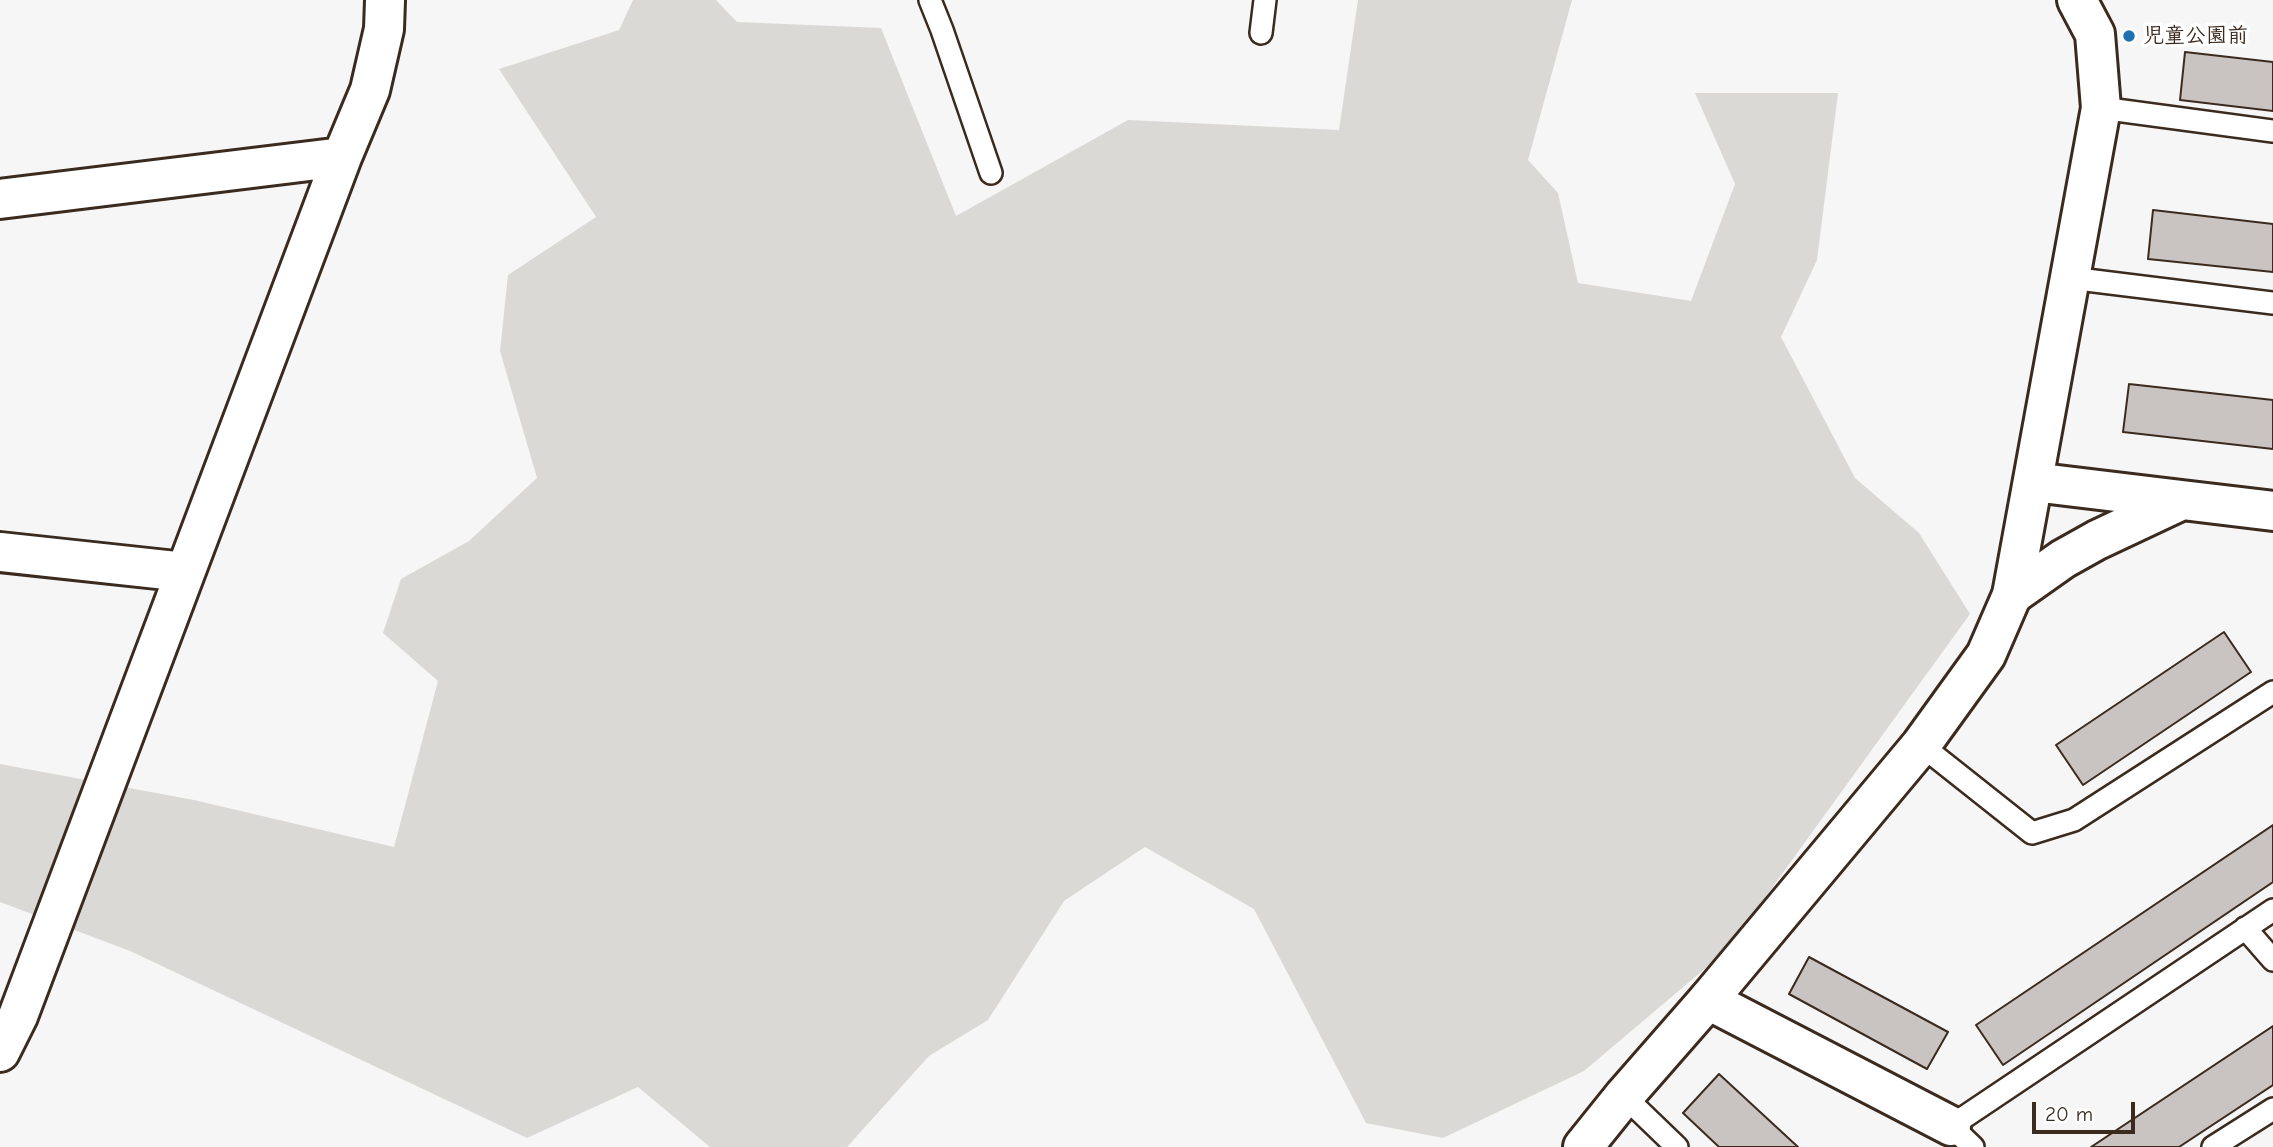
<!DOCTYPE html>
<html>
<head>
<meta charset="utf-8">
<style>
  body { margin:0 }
  #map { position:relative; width:2273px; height:1147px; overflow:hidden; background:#f7f6f6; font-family:"Comic Neue",sans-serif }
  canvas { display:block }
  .scale { position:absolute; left:2032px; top:1102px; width:103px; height:32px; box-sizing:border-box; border:4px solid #3b2a1e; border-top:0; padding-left:9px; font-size:21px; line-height:24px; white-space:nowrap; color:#3b2a1e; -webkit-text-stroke:5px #fff; paint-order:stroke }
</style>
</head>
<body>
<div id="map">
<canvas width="2273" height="1147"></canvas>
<div class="scale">20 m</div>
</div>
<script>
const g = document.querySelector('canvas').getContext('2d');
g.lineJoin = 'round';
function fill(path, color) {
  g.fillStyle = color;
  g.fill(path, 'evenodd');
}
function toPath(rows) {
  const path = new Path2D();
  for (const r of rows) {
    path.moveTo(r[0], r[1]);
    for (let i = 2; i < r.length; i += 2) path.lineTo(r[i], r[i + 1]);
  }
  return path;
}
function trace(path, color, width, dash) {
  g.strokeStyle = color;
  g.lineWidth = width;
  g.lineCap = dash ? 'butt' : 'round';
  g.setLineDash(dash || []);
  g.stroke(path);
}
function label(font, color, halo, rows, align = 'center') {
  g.font = font + ' "Comic Neue","Klee One",sans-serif';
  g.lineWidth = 7;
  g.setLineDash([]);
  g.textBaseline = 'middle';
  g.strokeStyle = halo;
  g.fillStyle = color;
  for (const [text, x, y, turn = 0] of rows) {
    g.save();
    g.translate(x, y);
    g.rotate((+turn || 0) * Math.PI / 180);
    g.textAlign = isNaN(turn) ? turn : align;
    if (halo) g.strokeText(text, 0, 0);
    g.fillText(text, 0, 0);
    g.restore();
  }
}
const green = toPath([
  [633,0,716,0,737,22,881,28,956,216,1128,120,1339,130,1358,0,1572,0,1528,160,1558,193,1578,283,1691,301,1735,184,1695,93,1838,93,1817,260,1781,337,1855,478,1919,533,1970,614,1727,950,1584,1071,1443,1138,1366,1123,1254,909,1145,847,1064,901,988,1020,929,1056,847,1147,710,1147,638,1087,527,1138,130,951,0,902,0,764,194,800,394,847,438,681,383,633,401,579,469,541,537,478,500,351,508,275,596,217,499,69,619,30]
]);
const building = toPath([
  [2185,52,2273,62,2273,111,2180,100,2185,52],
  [2153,210,2273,224,2273,272,2148,259,2153,210],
  [2129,384,2273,400,2273,449,2123,432,2129,384],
  [2224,632,2251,672,2083,785,2056,745,2224,632],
  [2273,825,2273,882,2003,1065,1976,1025,2273,825],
  [1809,957,1948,1032,1927,1069,1789,994,1809,957],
  [2273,1026,2273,1085,2179,1147,2091,1147,2273,1026],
  [1719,1074,1798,1147,1719,1147,1683,1113,1719,1074]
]);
const service = toPath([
  [930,0,942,30,991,173],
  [1261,33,1265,0],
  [2101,108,2273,131],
  [2070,278,2273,303],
  [1921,745,2032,833,2074,820,2273,692],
  [2245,928,2273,960],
  [1624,1096,1677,1147],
  [1973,1147,1951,1126,2273,910],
  [2213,1147,2273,1109]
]);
const minor = toPath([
  [0,199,342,157],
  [2033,482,2182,500],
  [0,552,185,572],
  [2012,595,2063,559,2097,540,2182,500,2273,511],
  [1708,1000,1951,1126],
  [0,1052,18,1016,342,157,370,90,384,29,385,0]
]);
const tertiary = toPath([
  [1583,1147,1624,1096,1708,1000,1921,745,1986,655,2012,595,2101,108,2095,34,2077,0]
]);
const markers = [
  [2129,36,7,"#1f6fb2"]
];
const poiNames = [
  ["児童公園前",2143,36]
];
fill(green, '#dbd9d6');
fill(building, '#c9c3c1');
trace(building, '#3b2a1e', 2);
trace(service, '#3b2a1e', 26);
trace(minor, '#3b2a1e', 44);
trace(tertiary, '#3b2a1e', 44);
trace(service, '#fff', 21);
trace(minor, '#fff', 38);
trace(tertiary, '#fff', 38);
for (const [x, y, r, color] of markers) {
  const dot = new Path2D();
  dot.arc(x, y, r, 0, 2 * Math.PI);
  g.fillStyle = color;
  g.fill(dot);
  trace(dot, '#fff', 2.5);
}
label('bold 21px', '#3b2a1e', '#fff', poiNames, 'left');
</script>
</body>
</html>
